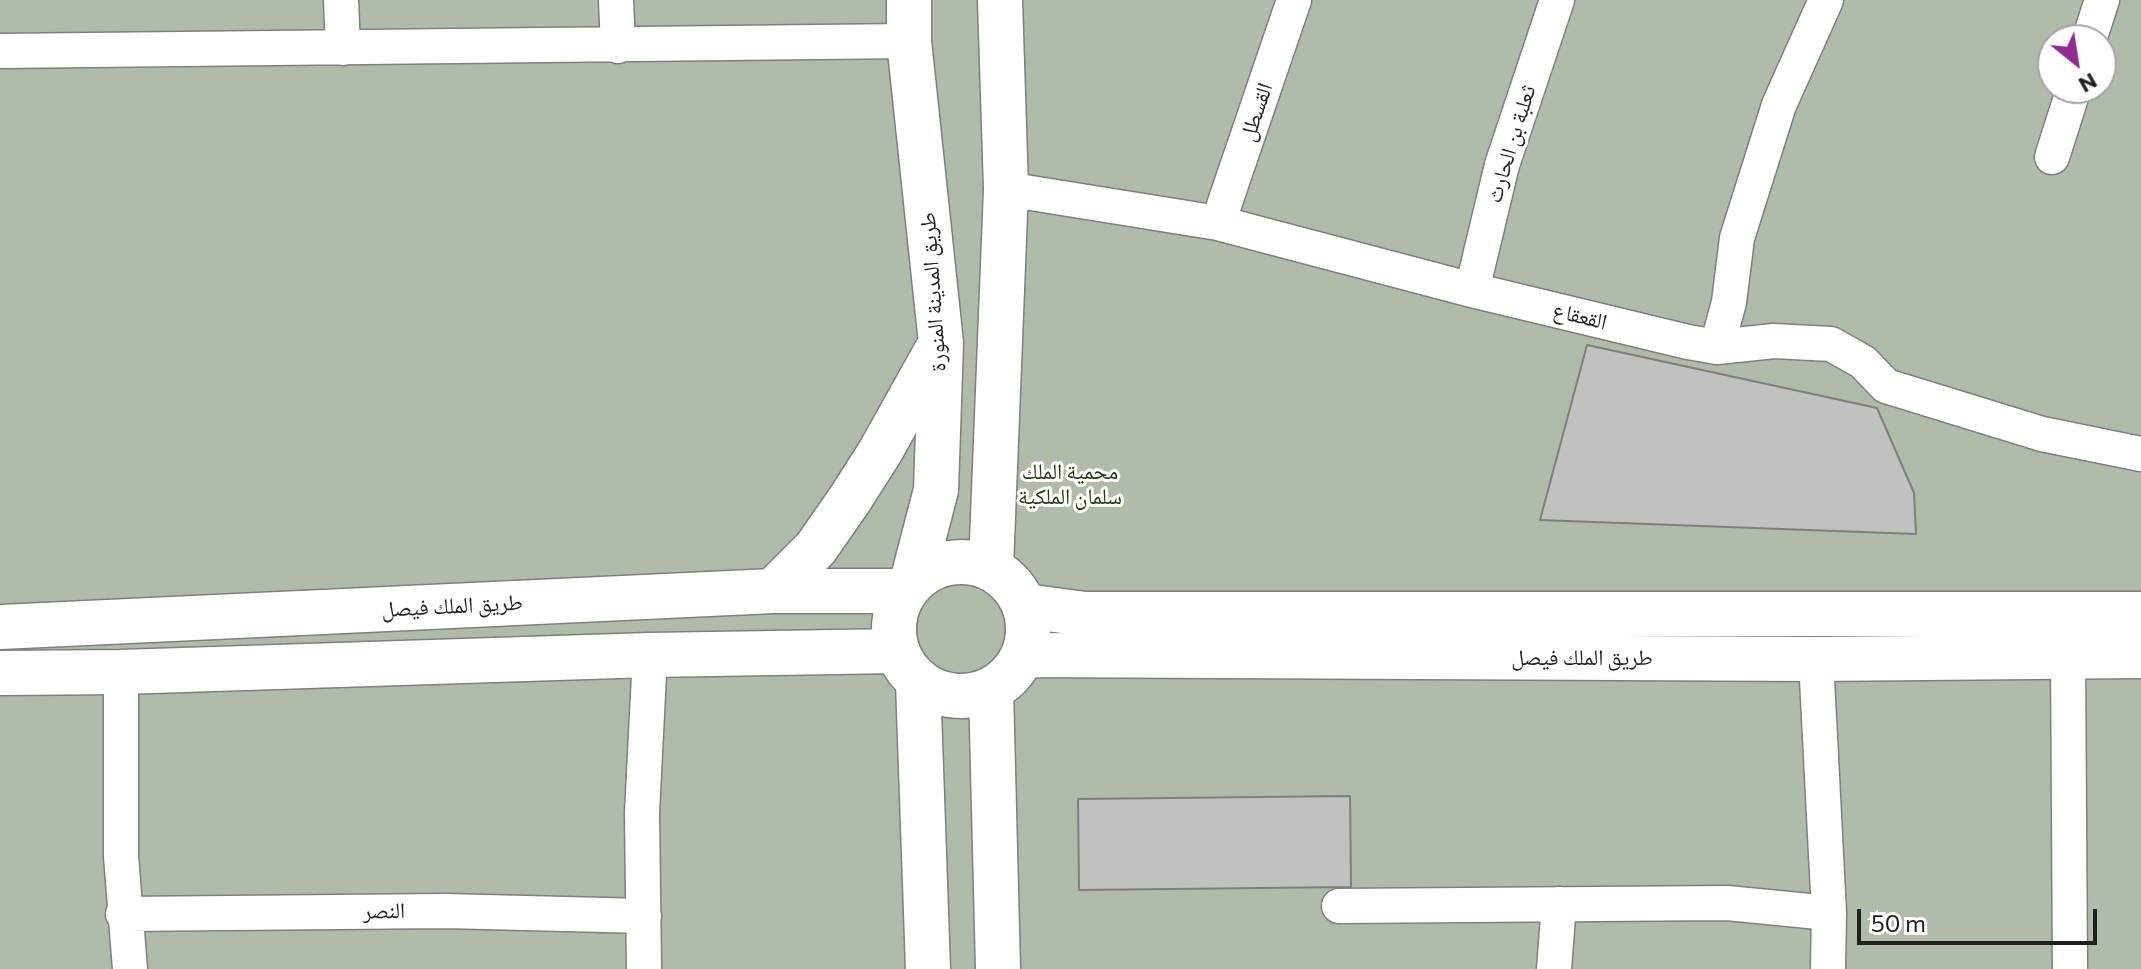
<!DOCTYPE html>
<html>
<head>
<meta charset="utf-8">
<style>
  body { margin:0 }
  #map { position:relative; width:2141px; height:969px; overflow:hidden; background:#e4e6e2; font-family:Commissioner,sans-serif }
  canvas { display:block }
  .north { position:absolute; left:2037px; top:24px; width:80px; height:80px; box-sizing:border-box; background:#fff; border:2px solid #a5a5a5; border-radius:50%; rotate:150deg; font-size:22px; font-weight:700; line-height:32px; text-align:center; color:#1e1f1e }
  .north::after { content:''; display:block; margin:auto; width:28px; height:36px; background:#922c92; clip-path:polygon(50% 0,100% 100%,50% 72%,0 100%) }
  .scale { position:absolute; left:1857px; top:909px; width:240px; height:36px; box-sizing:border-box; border:4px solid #1e1f1e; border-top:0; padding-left:10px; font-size:24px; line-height:28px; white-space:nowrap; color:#1e1f1e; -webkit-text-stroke:6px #fff; paint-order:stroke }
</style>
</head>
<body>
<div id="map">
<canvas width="2141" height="969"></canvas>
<div class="north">N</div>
<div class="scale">50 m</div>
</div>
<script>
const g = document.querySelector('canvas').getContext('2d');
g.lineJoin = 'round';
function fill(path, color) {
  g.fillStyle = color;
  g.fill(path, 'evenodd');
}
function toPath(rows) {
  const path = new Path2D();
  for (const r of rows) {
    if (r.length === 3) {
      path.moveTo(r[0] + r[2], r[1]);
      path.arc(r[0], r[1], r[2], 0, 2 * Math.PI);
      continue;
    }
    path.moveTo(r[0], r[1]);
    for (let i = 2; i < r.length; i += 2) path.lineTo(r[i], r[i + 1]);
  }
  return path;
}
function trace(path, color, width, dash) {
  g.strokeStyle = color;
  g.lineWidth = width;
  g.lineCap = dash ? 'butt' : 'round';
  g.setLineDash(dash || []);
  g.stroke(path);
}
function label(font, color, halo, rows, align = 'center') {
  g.font = font + ' Commissioner,"Noto Naskh Arabic",sans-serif';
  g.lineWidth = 6;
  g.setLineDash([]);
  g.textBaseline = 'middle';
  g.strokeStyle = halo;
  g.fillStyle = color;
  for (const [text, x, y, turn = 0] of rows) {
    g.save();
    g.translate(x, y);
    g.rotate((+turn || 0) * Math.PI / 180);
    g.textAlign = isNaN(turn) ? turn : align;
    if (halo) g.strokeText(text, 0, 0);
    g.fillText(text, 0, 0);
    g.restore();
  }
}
const green = toPath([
  [0,0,2141,0,2141,969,0,969],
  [2053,40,2101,40,2101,88,2053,88]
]);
const building = toPath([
  [1587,345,1877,408,1914,493,1916,534,1540,520,1587,345],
  [1350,796,1351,887,1079,890,1078,799,1350,796]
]);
const minor = toPath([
  [341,0,343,48],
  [616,0,618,46],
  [2089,40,2102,0],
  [0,51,909,41],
  [2052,157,2074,88],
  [1006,189,1218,223,1472,290,1688,342,1717,347,1774,341,1831,344,1863,362,1886,386,2042,434,2141,454],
  [1218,223,1294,0],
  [1472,290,1502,165,1557,0],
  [1717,347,1729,302,1737,238,1779,105,1826,0],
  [2068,657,2070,969],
  [1816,659,1829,913,1828,969],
  [121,672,121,856,130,969],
  [1339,906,1727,903,1829,913],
  [123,914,445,911,644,916],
  [644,969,642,813,650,655],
  [1554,969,1559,904]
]);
const secondary = toPath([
  [909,0,909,41,941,343,936,490,912,582],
  [961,629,67],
  [991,567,1006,189,1000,0],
  [773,591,816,548,850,499,880,452,938,348],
  [1025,606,1085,614,2141,614],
  [0,627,773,591,904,591],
  [1023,655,1816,659,2141,656],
  [0,673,121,672,650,655,897,651],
  [918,682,928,969],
  [991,689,998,969]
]);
const streetNames = [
  ["القسطل",1256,112,-71],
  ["ثعلبة بن الحارث",1511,144,-73],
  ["طريق المدينة المنورة",933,292,-94],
  ["القعقاع",1580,316,14],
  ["طريق الملك فيصل",452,606,-3],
  ["طريق الملك فيصل",1582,658],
  ["النصر",384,911,-1]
];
const parkNames = [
  ["محمية الملك",1070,472],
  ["سلمان الملكية",1070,497]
];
fill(green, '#b0bba9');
fill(building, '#c0c2bf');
trace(building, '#7e807d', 2);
trace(minor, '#7e807d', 37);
trace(secondary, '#7e807d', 47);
trace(minor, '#fff', 34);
trace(secondary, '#fff', 44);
label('22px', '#1e1f1e', '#fff', streetNames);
label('22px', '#20380c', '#fff', parkNames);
</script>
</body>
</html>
